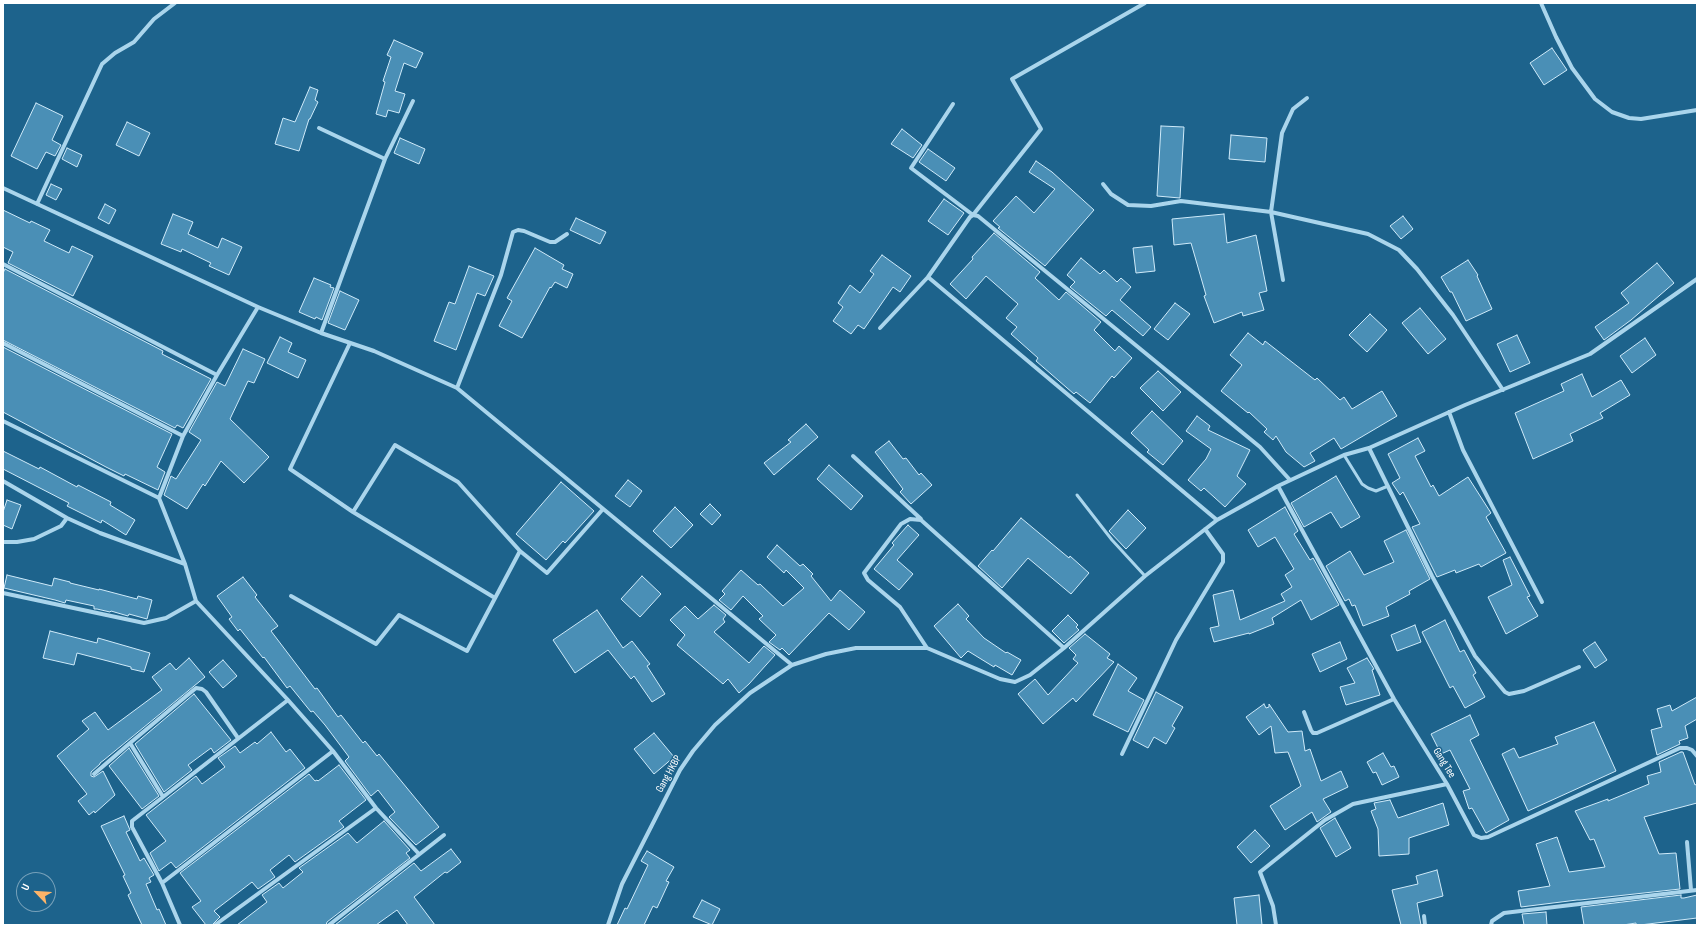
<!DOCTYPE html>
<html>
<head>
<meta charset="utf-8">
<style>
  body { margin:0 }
  #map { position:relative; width:1700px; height:928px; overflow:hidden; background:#1d638c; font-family:"Sofia Sans Condensed",sans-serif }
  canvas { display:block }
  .frame { position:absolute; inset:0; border:4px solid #fff; pointer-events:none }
  .north { position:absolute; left:16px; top:872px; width:40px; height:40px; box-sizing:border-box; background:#1d638c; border:1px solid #77a1ba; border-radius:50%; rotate:295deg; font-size:11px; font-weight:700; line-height:16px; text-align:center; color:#fff }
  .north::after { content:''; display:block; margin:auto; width:14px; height:18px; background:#fcb469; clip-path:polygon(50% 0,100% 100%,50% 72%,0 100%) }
</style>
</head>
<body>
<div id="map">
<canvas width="1700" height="928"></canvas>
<div class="frame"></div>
<div class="north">U</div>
</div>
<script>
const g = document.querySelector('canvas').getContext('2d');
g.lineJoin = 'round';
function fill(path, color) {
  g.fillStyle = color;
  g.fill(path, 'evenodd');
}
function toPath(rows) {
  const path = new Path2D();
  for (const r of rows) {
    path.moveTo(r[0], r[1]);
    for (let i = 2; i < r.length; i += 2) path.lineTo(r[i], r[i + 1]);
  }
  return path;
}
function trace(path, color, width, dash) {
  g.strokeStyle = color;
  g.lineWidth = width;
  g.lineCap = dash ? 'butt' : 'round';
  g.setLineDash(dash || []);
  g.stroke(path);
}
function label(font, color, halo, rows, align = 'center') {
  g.font = font + ' "Sofia Sans Condensed",sans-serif';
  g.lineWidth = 3;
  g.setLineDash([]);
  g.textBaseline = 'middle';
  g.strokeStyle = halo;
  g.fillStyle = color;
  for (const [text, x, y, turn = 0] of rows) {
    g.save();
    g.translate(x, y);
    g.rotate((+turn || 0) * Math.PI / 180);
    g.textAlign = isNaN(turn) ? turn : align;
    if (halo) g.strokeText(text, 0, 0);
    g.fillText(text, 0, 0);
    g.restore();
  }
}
const building = toPath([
  [394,40,423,53,416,68,404,63,395,91,405,94,399,113,388,110,386,117,376,114,385,82,383,81,391,57,387,55,394,40],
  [1552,48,1567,70,1544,85,1530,63,1552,48],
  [310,87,318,90,315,100,318,102,310,119,309,119,299,151,275,144,283,118,295,122,310,87],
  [36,103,63,116,52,140,61,145,55,156,46,152,37,169,11,156,36,103],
  [127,122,150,133,139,156,116,145,127,122],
  [1161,126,1184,127,1180,198,1157,196,1161,126],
  [902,129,922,145,913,158,891,144,902,129],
  [1231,135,1267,138,1265,162,1229,159,1231,135],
  [400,138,425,149,419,164,394,153,400,138],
  [67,148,82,155,77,167,62,159,67,148],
  [928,149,955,168,946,181,919,162,928,149],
  [1036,161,1052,172,1094,210,1045,266,998,228,1000,227,993,221,1016,196,1034,213,1055,189,1029,172,1036,161],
  [51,184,62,189,56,200,46,195,51,184],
  [944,199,964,213,948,235,928,221,944,199],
  [105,204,116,210,109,224,98,218,105,204],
  [3,210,30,223,31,221,50,230,44,241,69,253,72,246,93,256,73,296,8,263,13,252,3,247,3,210],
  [173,214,193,222,188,234,218,248,222,238,242,247,229,275,209,266,211,263,182,249,181,252,161,244,173,214],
  [1224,214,1227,243,1256,235,1267,291,1259,293,1264,310,1243,316,1242,312,1214,323,1204,296,1206,295,1191,243,1174,245,1172,219,1224,214],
  [1403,216,1413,229,1401,239,1390,226,1403,216],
  [576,218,606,232,600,244,570,230,576,218],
  [994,233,1040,272,1035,278,1059,300,1066,292,1101,322,1094,330,1115,351,1119,346,1132,358,1114,378,1112,376,1090,403,1076,392,1074,394,1051,374,1036,361,1038,358,1011,334,1017,327,1006,318,1018,304,986,276,966,299,950,284,973,259,972,257,994,233],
  [1152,246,1155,271,1136,273,1133,248,1152,246],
  [535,248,564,265,562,269,573,274,567,288,555,282,551,288,550,287,522,338,499,326,512,301,507,298,535,248],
  [882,255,911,276,900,292,893,287,864,329,858,325,851,334,833,321,843,307,838,303,850,285,860,293,874,274,870,271,882,255],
  [1081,258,1100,274,1104,270,1117,282,1121,278,1131,287,1120,300,1151,327,1143,336,1112,310,1106,316,1070,287,1075,282,1067,275,1081,258],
  [1468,260,1478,275,1477,276,1492,309,1466,321,1452,292,1450,292,1441,277,1468,260],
  [1657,263,1674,283,1631,320,1604,340,1595,327,1629,303,1621,293,1657,263],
  [469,266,494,276,485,296,477,293,456,350,434,341,449,302,455,304,469,266],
  [5,269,163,351,162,354,211,379,183,428,177,425,175,428,3,340,3,273,5,269],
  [314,278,331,285,330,287,334,288,322,320,316,317,315,319,299,312,314,278],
  [340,291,359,300,345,330,328,323,340,291],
  [1175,303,1190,314,1168,340,1154,329,1175,303],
  [1420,308,1446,339,1428,354,1402,323,1420,308],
  [1370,314,1387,330,1367,352,1349,335,1370,314],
  [1248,333,1263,345,1265,341,1315,380,1317,378,1340,400,1344,397,1352,409,1382,391,1397,416,1341,449,1334,438,1310,453,1315,461,1304,467,1286,452,1276,436,1273,440,1264,432,1267,429,1249,412,1248,413,1221,391,1242,365,1230,355,1248,333],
  [1517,335,1530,363,1510,372,1497,344,1517,335],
  [280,337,292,343,288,352,306,360,298,378,267,363,280,337],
  [1645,338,1656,355,1632,373,1620,356,1645,338],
  [3,347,172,434,157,467,165,472,158,490,125,474,124,476,106,467,3,412,3,347],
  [243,349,265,359,254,383,248,381,230,419,269,457,244,483,221,461,205,486,203,484,187,509,164,495,171,476,176,479,201,440,189,432,217,382,225,386,243,349],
  [1158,371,1181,392,1163,411,1140,388,1158,371],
  [1582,374,1592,397,1621,380,1630,395,1600,413,1603,418,1570,434,1573,441,1533,459,1515,413,1564,391,1561,384,1582,374],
  [1152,411,1183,441,1163,465,1147,452,1149,450,1131,433,1152,411],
  [1197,416,1210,426,1208,430,1250,450,1237,476,1246,484,1225,507,1204,488,1201,491,1188,480,1206,459,1211,449,1186,431,1197,416],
  [806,424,818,437,774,475,764,463,791,442,788,440,806,424],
  [1418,438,1425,451,1415,456,1431,487,1433,485,1439,496,1468,477,1491,513,1486,517,1506,553,1481,567,1479,564,1456,573,1455,570,1437,577,1412,527,1420,524,1403,492,1400,495,1392,483,1400,478,1388,454,1418,438],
  [889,441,903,459,906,458,919,475,921,473,932,485,911,504,900,492,903,489,875,452,889,441],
  [3,451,39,469,40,467,77,487,78,485,111,502,110,505,135,520,126,535,102,520,101,523,67,506,69,503,3,469,3,451],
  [829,465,863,496,851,510,817,479,829,465],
  [1336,476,1360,517,1341,528,1331,512,1304,527,1291,503,1336,476],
  [628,480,642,491,630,507,615,496,628,480],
  [561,482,594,511,565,543,563,541,546,560,516,534,561,482],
  [7,500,21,505,12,529,3,525,3,512,7,500],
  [710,504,721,515,712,525,700,514,710,504],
  [675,507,693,525,671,548,653,531,675,507],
  [1285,507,1298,531,1294,534,1310,560,1313,558,1339,605,1311,620,1301,600,1272,618,1274,624,1249,634,1249,633,1214,642,1210,628,1219,626,1213,595,1233,590,1240,620,1285,601,1281,594,1292,587,1285,575,1294,569,1275,537,1258,547,1248,530,1285,507],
  [1128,510,1146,528,1126,549,1109,531,1128,510],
  [1021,518,1069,558,1070,556,1089,573,1071,594,1028,558,1002,588,978,566,992,550,993,551,1021,518],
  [908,525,919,535,897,560,913,574,899,590,874,569,894,545,892,543,908,525],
  [1406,530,1430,579,1409,591,1410,594,1386,607,1389,616,1363,626,1355,605,1352,606,1349,599,1345,601,1326,566,1350,551,1364,575,1394,562,1384,541,1406,530],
  [777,545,800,566,803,564,813,574,811,576,831,601,840,590,865,612,849,630,829,613,789,655,782,648,780,650,769,642,776,635,759,619,763,616,743,596,731,610,719,600,725,594,722,591,741,570,758,585,760,584,783,606,804,588,786,570,784,573,767,557,777,545],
  [1510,557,1530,596,1527,597,1538,616,1506,634,1488,597,1512,585,1503,560,1510,557],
  [7,575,52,586,54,578,70,582,70,583,99,590,99,589,137,599,138,596,152,600,147,619,129,614,128,616,111,611,110,612,97,609,94,609,94,606,66,600,65,603,55,600,4,588,7,575],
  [642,576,661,594,640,617,621,599,642,576],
  [243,577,257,595,255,597,278,626,271,631,315,689,317,688,338,717,341,715,363,743,365,741,377,756,379,754,439,827,416,845,389,817,395,812,378,790,371,796,345,761,349,757,325,725,313,711,311,712,290,686,287,688,264,657,263,658,240,629,238,631,229,619,232,617,217,596,243,577],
  [958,604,969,616,966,619,984,638,1006,653,1007,652,1021,660,1012,675,995,665,994,667,968,651,961,658,934,626,958,604],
  [714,605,726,615,723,619,725,622,714,632,749,663,764,646,775,655,749,684,739,693,728,679,723,684,677,645,685,635,670,620,685,606,698,619,714,605],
  [597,610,623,648,632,641,650,664,647,666,665,694,652,702,634,676,631,679,608,650,575,673,553,640,597,610],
  [1068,615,1078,625,1076,627,1079,630,1064,643,1052,631,1068,615],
  [1445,620,1460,652,1464,650,1476,673,1473,675,1485,697,1465,708,1453,686,1450,688,1422,632,1445,620],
  [1415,625,1421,642,1397,651,1391,635,1415,625],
  [50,631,97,643,98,638,150,653,144,672,131,669,131,667,77,653,74,665,43,658,50,631],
  [1085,634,1110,654,1107,658,1114,662,1076,702,1073,698,1043,724,1018,694,1035,679,1048,695,1078,663,1073,659,1076,655,1069,648,1085,634],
  [1340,642,1347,659,1320,672,1312,654,1340,642],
  [1595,642,1607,660,1595,668,1583,650,1595,642],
  [189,658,205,677,104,760,100,763,100,764,91,772,91,776,94,777,103,771,115,795,95,813,94,811,89,815,78,801,87,794,57,756,89,729,82,721,95,712,108,730,162,690,152,677,170,663,176,670,189,658],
  [1367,658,1374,669,1372,670,1380,695,1346,705,1340,687,1355,683,1347,668,1367,658],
  [223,660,237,676,223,688,209,672,223,660],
  [1118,664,1137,678,1128,691,1144,700,1128,732,1093,715,1118,664],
  [1156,692,1183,707,1172,726,1175,728,1166,744,1154,737,1148,748,1133,740,1156,692],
  [194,694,231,740,214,753,211,748,188,765,192,770,164,792,135,744,194,694],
  [1697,697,1697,719,1685,726,1688,738,1679,741,1680,744,1657,755,1651,730,1662,727,1657,709,1670,705,1672,711,1697,697],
  [1264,704,1266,708,1269,707,1269,704,1288,732,1302,731,1305,751,1310,749,1321,781,1341,771,1348,787,1323,799,1331,812,1317,822,1312,812,1285,830,1270,806,1301,786,1288,752,1275,753,1271,726,1259,735,1246,717,1264,704],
  [1470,715,1479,735,1470,740,1509,820,1486,833,1472,808,1469,809,1463,791,1470,789,1450,750,1441,754,1431,734,1470,715],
  [1594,722,1616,771,1528,811,1502,754,1514,748,1519,758,1558,744,1555,737,1594,722],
  [271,732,286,752,290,749,305,768,176,868,171,862,159,871,150,853,166,841,146,815,196,776,202,784,225,767,218,758,235,746,240,753,255,742,257,744,271,732],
  [654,733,674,757,654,774,634,749,654,733],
  [129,748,159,796,142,809,109,766,129,748],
  [1681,752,1683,752,1695,785,1697,784,1697,803,1644,817,1659,854,1676,853,1680,889,1580,900,1577,900,1521,907,1518,891,1550,886,1536,844,1557,837,1569,872,1605,867,1594,839,1590,840,1575,811,1608,799,1608,801,1649,784,1647,776,1661,772,1659,762,1681,752],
  [1383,753,1391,767,1394,766,1399,777,1382,785,1376,772,1373,773,1367,762,1383,753],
  [339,765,366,800,339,821,344,827,295,862,289,855,270,870,275,877,258,889,252,882,214,911,220,917,212,925,206,925,192,907,201,901,180,873,309,774,315,781,317,780,318,781,339,765],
  [1390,800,1398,818,1443,803,1449,825,1409,838,1409,854,1379,856,1378,829,1371,811,1376,809,1374,803,1390,800],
  [124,816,130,830,126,832,140,861,144,858,154,875,149,878,151,882,146,884,157,910,159,909,166,925,142,925,128,895,131,893,123,876,125,875,101,826,124,816],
  [1335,818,1351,848,1336,857,1320,828,1335,818],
  [384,821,410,850,406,853,410,858,327,922,326,925,237,925,267,902,262,895,279,883,283,888,303,872,299,868,348,833,357,843,384,821],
  [1255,830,1270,846,1251,863,1237,847,1255,830],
  [451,849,461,862,447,873,445,872,414,897,435,925,408,925,397,910,376,925,335,925,414,863,421,871,451,849],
  [647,851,674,867,666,881,669,882,657,908,653,906,644,925,617,925,625,908,627,909,648,865,641,861,647,851],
  [1437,870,1443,896,1417,903,1421,925,1401,925,1392,890,1418,884,1416,876,1437,870],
  [1259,895,1262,925,1237,925,1234,898,1259,895],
  [1681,895,1681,898,1684,898,1697,895,1697,918,1640,925,1636,925,1636,923,1623,925,1584,925,1581,907,1681,895],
  [702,900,720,909,712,925,693,917,702,900],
  [1546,912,1547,925,1524,925,1522,914,1546,912]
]);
const service = toPath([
  [1344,455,1362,484,1368,488,1376,491,1388,486],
  [1077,495,1112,540,1145,576]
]);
const minor = toPath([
  [1541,3,1556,37,1572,68,1595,99,1612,112,1629,118,1641,119,1697,110],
  [953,104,911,168,973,215,1041,129,1012,79,1145,3],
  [319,128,385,159],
  [1103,184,1111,194,1128,205,1151,206,1181,201,1271,212,1368,234,1399,250,1417,269,1453,315,1503,390],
  [3,188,258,307,321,333,374,351,457,388,792,665],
  [37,204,102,64,115,53,134,42,154,19,175,3],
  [3,264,217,375,183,436,159,498,185,564,196,601,288,700,333,751,376,808,419,854],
  [928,277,970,217,973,215,978,216,1260,447,1290,480],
  [1283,280,1271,212,1282,133,1293,109,1307,98],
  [880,328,928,277,1217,520],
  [321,333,385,159,413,101],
  [3,343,183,436],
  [350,343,290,469,353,512,395,445,458,482,520,551],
  [217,375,258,307],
  [457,388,501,275,513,232,518,230,524,231,550,242,555,242,567,234],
  [1449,412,1463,450,1542,602],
  [3,421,159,498],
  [1369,448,1432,576,1475,656,1505,692,1509,694,1524,691,1579,667],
  [853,456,921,519],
  [3,481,67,518,100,533,185,564],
  [1278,486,1394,699,1447,784,1474,835,1481,838,1488,837,1680,748,1687,748,1692,750,1697,756],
  [353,512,495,598],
  [3,542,17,542,34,539,61,526,67,518],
  [3,593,144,623,166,618,196,601],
  [291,596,376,644,399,615,467,651,520,551,547,573,603,509],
  [927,648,900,607,868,580,864,573,901,524,910,519,921,520,1064,648],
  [1304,712,1311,730,1313,733,1317,733,1394,699],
  [1122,754,1176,640,1223,562,1223,554,1205,529],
  [94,774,130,743],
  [162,795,130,743,196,688,202,689,206,692,238,738],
  [1687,842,1691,890],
  [162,883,333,751],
  [1424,916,1425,925],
  [180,925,162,883,132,827,132,821,288,700],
  [215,925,376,808],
  [329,925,444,835],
  [608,925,622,884,680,770,693,751,715,725,750,693,792,665,826,654,856,648,927,648,1000,679,1015,682,1030,675,1064,648,1145,576,1217,520,1278,486,1344,455,1369,448,1465,405,1590,354,1697,279],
  [1276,925,1273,906,1260,872,1325,820,1353,804,1447,784],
  [1491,925,1492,921,1504,913,1697,890]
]);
const streetNames = [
  ["Gang Tee",1444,763,58],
  ["Gang HKBP",669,774,-61]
];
fill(building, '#4a8fb6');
trace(building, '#cfeaf9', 1);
trace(service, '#aad5ec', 3);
trace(minor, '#aad5ec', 4);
label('11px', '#fff', '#1d638c', streetNames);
</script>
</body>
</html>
